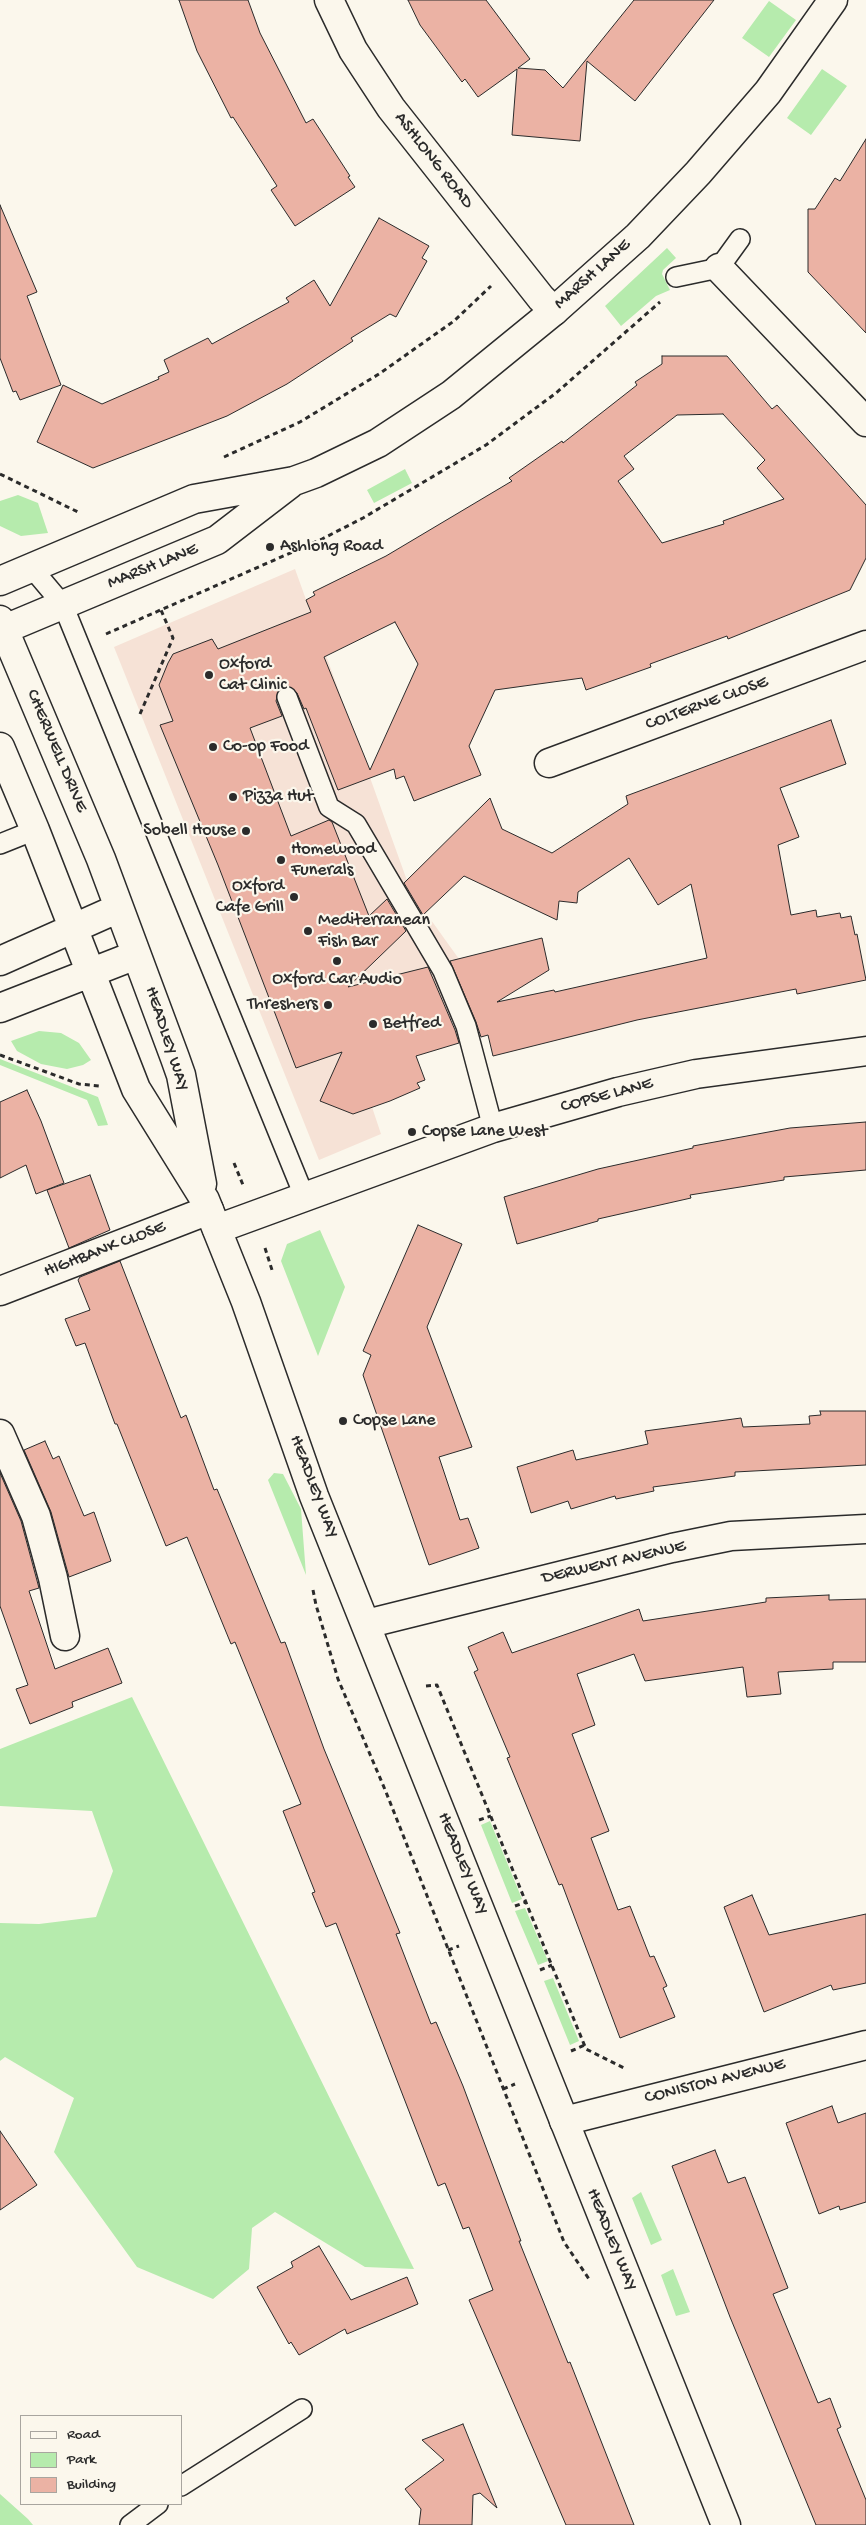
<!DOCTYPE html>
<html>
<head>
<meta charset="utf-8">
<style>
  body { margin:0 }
  #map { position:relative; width:866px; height:2525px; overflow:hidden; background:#fbf7ec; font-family:"Gochi Hand",sans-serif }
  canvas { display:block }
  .legend { position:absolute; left:20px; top:2415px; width:162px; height:90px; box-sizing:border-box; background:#fbf7ec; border:1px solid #a8a59f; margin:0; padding:6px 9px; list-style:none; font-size:15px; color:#2b2b2b }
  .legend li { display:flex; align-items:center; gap:10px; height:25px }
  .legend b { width:25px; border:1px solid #a8a59f }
</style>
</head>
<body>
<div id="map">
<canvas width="866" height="2525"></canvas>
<ul class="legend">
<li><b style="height:6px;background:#fbf7ec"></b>Road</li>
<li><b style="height:14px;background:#b6ebad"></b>Park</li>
<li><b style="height:14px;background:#ebb2a4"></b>Building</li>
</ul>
</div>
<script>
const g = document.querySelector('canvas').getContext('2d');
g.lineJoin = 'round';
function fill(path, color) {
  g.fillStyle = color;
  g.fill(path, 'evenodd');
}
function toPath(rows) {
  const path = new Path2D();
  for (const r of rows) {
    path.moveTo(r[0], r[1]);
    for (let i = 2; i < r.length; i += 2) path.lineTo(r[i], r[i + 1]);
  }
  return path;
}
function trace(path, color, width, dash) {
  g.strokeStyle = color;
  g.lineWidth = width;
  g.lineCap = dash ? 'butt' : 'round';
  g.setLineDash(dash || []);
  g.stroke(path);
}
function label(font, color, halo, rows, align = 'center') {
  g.font = font + ' "Gochi Hand",sans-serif';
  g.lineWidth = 4.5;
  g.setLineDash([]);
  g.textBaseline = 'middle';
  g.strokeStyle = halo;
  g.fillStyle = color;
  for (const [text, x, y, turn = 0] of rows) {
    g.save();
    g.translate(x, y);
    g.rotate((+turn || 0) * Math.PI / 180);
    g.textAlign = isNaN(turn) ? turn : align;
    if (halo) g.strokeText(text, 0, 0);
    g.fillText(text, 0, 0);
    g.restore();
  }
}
const built = toPath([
  [295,569,414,900,426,913,459,959,472,1011,408,1035,372,1107,381,1134,319,1160,114,647]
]);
const green = toPath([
  [769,1,796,20,769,57,742,38],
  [822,69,847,86,811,135,787,118],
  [667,248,676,258,663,270,662,274,670,290,656,296,621,326,605,306],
  [405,469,412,483,374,503,367,490],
  [18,495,38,503,48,533,21,536,0,526,0,501],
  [39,1031,61,1033,79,1043,91,1060,83,1065,67,1069,41,1064,17,1051,11,1041],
  [0,1059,98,1097,108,1125,98,1126,87,1100,0,1065],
  [320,1230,345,1287,318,1356,281,1261,287,1244],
  [274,1473,283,1474,301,1509,306,1575,268,1480],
  [132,1697,206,1847,414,2269,365,2267,275,2212,252,2228,249,2269,213,2299,137,2267,54,2152,74,2098,5,2057,0,2061,0,1923,39,1924,96,1917,113,1871,92,1811,0,1806,0,1749],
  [490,1821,522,1899,512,1903,481,1825],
  [525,1908,548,1961,538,1965,515,1911],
  [553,1978,579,2041,570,2045,544,1981],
  [641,2192,662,2240,651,2245,632,2198],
  [673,2269,690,2312,676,2316,661,2275],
  [0,2494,28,2519,33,2525,0,2525]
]);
const building = toPath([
  [179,0,248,0,260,33,306,123,313,119,350,176,348,177,355,187,295,226,271,190,277,186,233,117,231,118,197,51,179,0],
  [408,0,486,0,530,59,518,68,545,70,563,88,634,0,714,0,635,101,587,61,580,141,512,135,517,69,478,97,465,79,462,82,420,25,408,0],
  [866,139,866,333,808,272,808,209,815,209,835,178,840,181,866,139],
  [0,205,37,292,27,296,61,385,20,400,16,391,13,392,0,358,0,205],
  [379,218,429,246,422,258,427,261,396,317,390,314,351,338,353,341,287,384,227,416,93,468,37,442,63,385,102,404,159,379,158,377,169,372,164,360,208,338,212,344,289,302,286,298,314,280,330,306,379,218],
  [662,356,727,356,772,409,777,405,866,505,866,558,850,590,728,639,727,636,650,664,651,667,586,690,582,678,495,690,469,746,481,775,414,801,404,776,396,779,394,769,338,790,306,708,304,709,297,693,288,686,279,690,276,701,282,716,250,728,291,836,329,820,332,822,369,916,387,899,406,931,348,987,428,967,455,1030,459,1043,416,1056,425,1080,417,1083,420,1088,390,1101,353,1114,320,1101,342,1052,296,1068,218,865,160,725,173,721,159,685,168,663,173,654,212,639,218,649,311,612,306,600,315,595,313,592,386,556,512,481,509,478,562,441,563,443,637,385,635,382,662,364,662,356],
  [723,414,765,460,757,468,784,499,723,521,724,524,662,543,618,481,634,469,624,456,677,415,723,414],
  [395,622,418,664,370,770,324,657,395,622],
  [831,720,846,764,780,788,799,837,778,845,791,915,816,910,817,917,840,913,841,918,851,916,855,935,857,934,866,980,797,994,796,989,637,1020,493,1056,488,1035,481,1037,476,1022,450,961,542,938,549,970,497,1002,554,990,555,992,707,958,691,884,658,905,629,858,578,892,577,903,559,901,557,920,464,876,423,915,404,883,490,798,502,829,552,853,628,804,626,796,831,720],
  [27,1090,41,1121,64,1183,36,1194,26,1165,0,1178,0,1102,27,1090],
  [866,1122,866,1170,784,1177,784,1180,690,1195,691,1198,598,1219,598,1221,517,1244,504,1197,598,1169,693,1148,693,1146,790,1128,866,1122],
  [90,1175,110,1230,69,1248,47,1190,90,1175],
  [418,1225,462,1244,427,1327,472,1447,439,1457,460,1520,468,1518,479,1548,429,1565,363,1375,371,1355,363,1351,418,1225],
  [120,1261,181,1418,186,1415,214,1490,217,1489,281,1643,285,1642,324,1749,400,1933,396,1934,415,1983,431,2024,436,2022,463,2086,521,2241,519,2241,568,2363,570,2362,634,2525,566,2525,469,2300,493,2290,469,2227,463,2229,445,2183,438,2186,336,1923,326,1927,312,1893,315,1892,283,1811,301,1804,235,1642,231,1644,187,1537,166,1546,117,1424,115,1424,85,1343,76,1346,65,1319,90,1310,78,1280,80,1277,120,1261],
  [820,1411,866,1411,866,1465,735,1472,735,1476,653,1487,654,1491,616,1499,615,1496,571,1509,568,1501,531,1513,517,1467,573,1450,576,1460,648,1444,645,1431,741,1418,743,1427,810,1424,809,1416,821,1415,820,1411],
  [45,1441,53,1459,59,1456,84,1516,94,1512,111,1561,69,1577,51,1512,24,1450,45,1441],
  [0,1473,21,1521,39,1588,29,1591,55,1669,108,1648,122,1683,72,1702,73,1707,30,1724,16,1689,28,1685,0,1606,0,1473],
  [829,1595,829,1600,866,1599,866,1662,833,1662,833,1669,778,1672,781,1694,747,1697,743,1667,645,1681,634,1654,577,1674,595,1725,572,1734,609,1831,591,1838,618,1910,630,1906,650,1957,654,1956,667,1986,663,1988,675,2017,620,2038,562,1884,559,1885,507,1758,510,1757,474,1672,478,1670,468,1647,503,1632,512,1653,639,1609,643,1621,766,1602,766,1598,829,1595],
  [752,1895,769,1935,866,1914,866,1983,833,1990,831,1985,764,2012,724,1907,752,1895],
  [832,2106,838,2123,866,2113,866,2202,840,2210,839,2206,819,2214,786,2123,832,2106],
  [0,2131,37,2185,0,2210,0,2131],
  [715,2150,728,2183,745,2177,788,2288,773,2294,818,2403,830,2398,841,2427,837,2429,866,2500,866,2525,816,2525,730,2317,672,2166,715,2150],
  [319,2246,351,2300,407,2277,418,2304,347,2334,345,2329,299,2355,291,2342,289,2344,257,2287,293,2267,291,2262,319,2246],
  [463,2424,497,2508,480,2493,473,2495,472,2525,419,2525,421,2509,405,2489,444,2460,422,2440,463,2424]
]);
const path = toPath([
  [224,457,300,422,379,374,454,321,491,286],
  [0,474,78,512],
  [106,634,322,539,363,518,486,445,556,393,660,302],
  [140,714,173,638,161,610],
  [0,1055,79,1084,99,1086],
  [234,1163,243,1185],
  [265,1248,272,1270],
  [313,1590,316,1605,338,1679,386,1792,564,2242,589,2279],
  [426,1686,437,1685,586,2049,626,2069],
  [479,1820,491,1816],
  [515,1906,526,1902],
  [448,1950,459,1946],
  [540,1970,552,1965],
  [571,2051,585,2045],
  [503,2089,515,2084]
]);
const service = toPath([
  [676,277,719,268,740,239],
  [31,567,63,605,305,1198],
  [287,697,329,807,356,824,443,971,466,1026,493,1128],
  [0,844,35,830],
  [181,2486,302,2409],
  [130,2525,158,2504]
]);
const minor = toPath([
  [329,0,353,50,391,108,541,298,554,311],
  [719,268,866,422],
  [549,763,866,645],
  [217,1229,493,1128,618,1092,696,1074,866,1051],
  [0,1291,209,1210],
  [0,1434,36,1516,53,1578,65,1636],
  [366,1624,672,1548,731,1536,866,1529],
  [564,2121,866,2045]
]);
const secondary = toPath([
  [0,581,194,499,294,481,316,473,378,443,451,395,554,311,638,236,698,173,768,92,833,0],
  [0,620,101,859,175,1058,181,1075,202,1184],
  [0,631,217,540,290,484],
  [0,747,35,830,136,1089,205,1200,246,1302,314,1496,726,2525],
  [0,961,119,908],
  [0,1008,136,955]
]);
const markers = [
  [270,547,5,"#2b2b2b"],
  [209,675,5,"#2b2b2b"],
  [213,747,5,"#2b2b2b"],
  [233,797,5,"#2b2b2b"],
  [246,831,5,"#2b2b2b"],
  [281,860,5,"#2b2b2b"],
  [294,897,5,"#2b2b2b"],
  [308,931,5,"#2b2b2b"],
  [337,961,5,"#2b2b2b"],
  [328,1005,5,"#2b2b2b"],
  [373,1024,5,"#2b2b2b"],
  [412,1132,5,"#2b2b2b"],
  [343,1421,5,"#2b2b2b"]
];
const streetNames = [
  ["ASHLONG ROAD",433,161,52],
  ["MARSH LANE",593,275,-42],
  ["MARSH LANE",153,567,-22],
  ["COLTERNE CLOSE",707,704,-20],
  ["CHERWELL DRIVE",56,751,67],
  ["HEADLEY WAY",166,1039,72],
  ["COPSE LANE",607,1096,-15],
  ["HIGHBANK CLOSE",105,1250,-21],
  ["HEADLEY WAY",313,1487,69],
  ["DERWENT AVENUE",614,1563,-13],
  ["HEADLEY WAY",462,1864,68],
  ["CONISTON AVENUE",715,2082,-14],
  ["HEADLEY WAY",611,2240,68]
];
const poiNames = [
  ["Ashlong Road",280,547],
  ["Oxford",219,665],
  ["Cat Clinic",219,686],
  ["Co-op Food",223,747],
  ["Pizza Hut",243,797],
  ["Sobell House",236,831,"right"],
  ["Homewood",291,850],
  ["Funerals",291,871],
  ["Oxford",284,887,"right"],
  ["Cafe Grill",284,908,"right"],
  ["Mediterranean",318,921],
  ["Fish Bar",318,942],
  ["Oxford Car Audio",337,980,"center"],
  ["Threshers",318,1005,"right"],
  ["Betfred",383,1024],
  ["Copse Lane West",422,1132],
  ["Copse Lane",353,1421]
];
fill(built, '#f6e2d6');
fill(green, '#b6ebad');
fill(building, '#ebb2a4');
trace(building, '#2b2b2b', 1);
trace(service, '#2b2b2b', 22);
trace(minor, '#2b2b2b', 31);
trace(secondary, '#2b2b2b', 31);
trace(path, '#2b2b2b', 3, [5, 4]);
trace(service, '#fbf7ec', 19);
trace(minor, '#fbf7ec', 28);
trace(secondary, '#fbf7ec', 28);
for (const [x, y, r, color] of markers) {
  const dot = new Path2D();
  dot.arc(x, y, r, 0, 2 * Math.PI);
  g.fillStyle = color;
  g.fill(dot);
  trace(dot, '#fbf7ec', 2);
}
label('18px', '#2b2b2b', '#fbf7ec', streetNames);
label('18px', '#2b2b2b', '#fbf7ec', poiNames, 'left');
</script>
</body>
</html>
